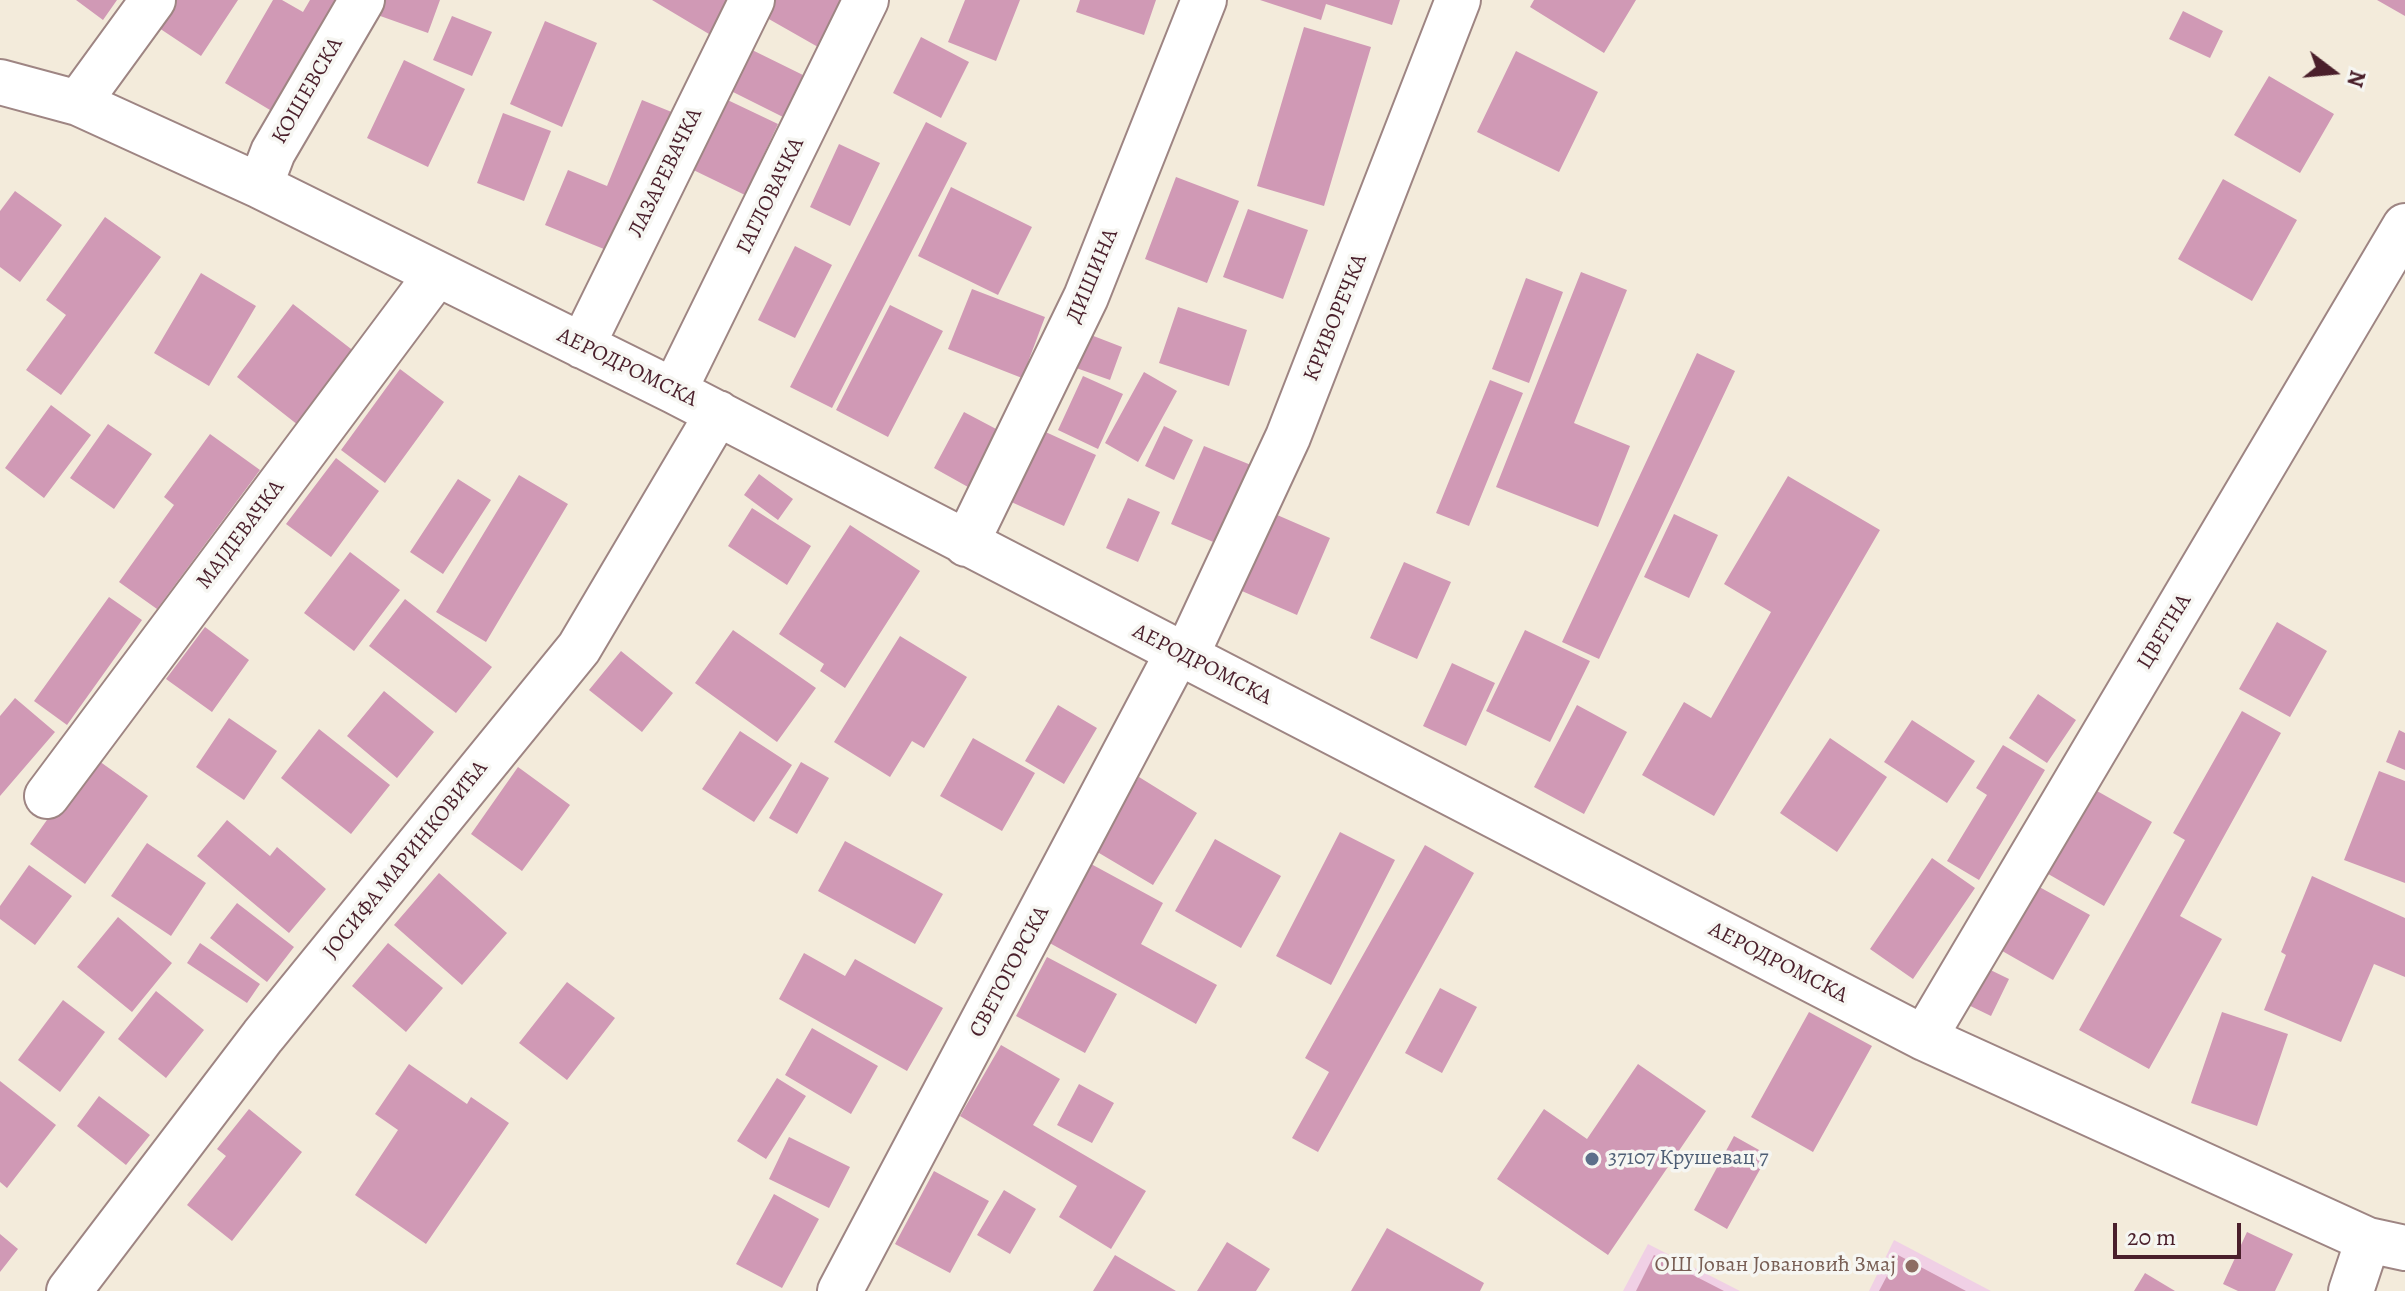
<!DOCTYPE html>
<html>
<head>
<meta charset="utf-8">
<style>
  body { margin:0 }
  #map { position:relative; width:2405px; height:1291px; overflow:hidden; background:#f3ebdb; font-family:Alegreya,serif }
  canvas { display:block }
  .north { position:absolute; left:2293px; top:32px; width:80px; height:80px; -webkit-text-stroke:6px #f6f6f2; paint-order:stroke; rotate:106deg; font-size:22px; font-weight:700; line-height:32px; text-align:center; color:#4a1f2b }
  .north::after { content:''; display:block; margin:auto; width:28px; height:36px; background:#4a1f2b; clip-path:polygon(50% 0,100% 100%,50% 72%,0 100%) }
  .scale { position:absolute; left:2113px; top:1223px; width:128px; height:36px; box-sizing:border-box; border:4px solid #4a1f2b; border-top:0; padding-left:10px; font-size:24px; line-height:28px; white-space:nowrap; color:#4a1f2b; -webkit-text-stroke:6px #f6f6f2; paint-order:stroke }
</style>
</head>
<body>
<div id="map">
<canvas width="2405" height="1291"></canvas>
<div class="north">N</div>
<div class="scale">20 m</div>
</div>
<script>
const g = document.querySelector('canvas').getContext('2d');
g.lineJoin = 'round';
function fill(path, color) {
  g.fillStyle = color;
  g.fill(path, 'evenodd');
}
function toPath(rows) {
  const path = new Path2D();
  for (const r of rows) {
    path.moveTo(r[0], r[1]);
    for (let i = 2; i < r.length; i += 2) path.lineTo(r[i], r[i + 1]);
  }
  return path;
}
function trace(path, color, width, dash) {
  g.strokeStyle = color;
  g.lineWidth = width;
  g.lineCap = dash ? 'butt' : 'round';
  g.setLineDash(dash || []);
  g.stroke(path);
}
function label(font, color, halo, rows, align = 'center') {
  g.font = font + ' Alegreya,serif';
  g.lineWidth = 7;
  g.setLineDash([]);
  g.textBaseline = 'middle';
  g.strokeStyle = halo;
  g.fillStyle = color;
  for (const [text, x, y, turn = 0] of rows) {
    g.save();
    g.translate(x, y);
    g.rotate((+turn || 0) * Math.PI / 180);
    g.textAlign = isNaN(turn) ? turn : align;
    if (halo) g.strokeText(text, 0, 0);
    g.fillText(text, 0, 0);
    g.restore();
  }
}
const built = toPath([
  [1894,1240,1991,1291,1869,1291],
  [1648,1244,1740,1291,1623,1291]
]);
const building = toPath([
  [76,0,117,0,103,20],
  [168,0,238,0,201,56,153,24],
  [273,0,282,0,303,12,310,0,340,0,275,113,225,83],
  [374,0,440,0,428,33,369,12],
  [652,0,736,0,714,37],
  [758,0,844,0,818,47,753,10],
  [965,0,1020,0,996,61,948,42],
  [1080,0,1156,0,1144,35,1076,12],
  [1260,0,1400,0,1392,25,1326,4,1321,20],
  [1534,0,1636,0,1604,53,1530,7],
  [2377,0,2405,0,2405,16],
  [2183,11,2223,31,2210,58,2169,39],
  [452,16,492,32,472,76,433,60],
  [545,21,597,43,562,127,510,104],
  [1304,27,1371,47,1324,206,1257,186],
  [921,37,969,62,941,118,893,93],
  [742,45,803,75,783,117,721,86],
  [1516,51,1598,92,1559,172,1477,132],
  [404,60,465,89,428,167,367,138],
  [2269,76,2334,114,2300,173,2234,135],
  [715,94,778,124,745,195,681,164],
  [642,100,679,115,621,256,545,225,568,170,607,186],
  [503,113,551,131,524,201,477,183],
  [926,122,967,143,832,408,790,387],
  [839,144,880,163,850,226,810,207],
  [1176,177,1239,201,1207,283,1145,259],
  [2223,179,2297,220,2252,301,2178,259],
  [951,187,1032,227,998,295,918,256],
  [15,191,62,225,20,282,0,267,0,211],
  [1248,209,1308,230,1283,299,1223,277],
  [105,217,161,257,61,395,26,370,66,315,46,300],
  [795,246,832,265,795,338,758,320],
  [1581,272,1627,290,1574,423,1630,446,1598,527,1496,487],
  [201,273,256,306,209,386,154,353],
  [1526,278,1563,292,1529,383,1492,369],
  [972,289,1045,317,1022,378,948,349],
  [293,304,355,352,298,425,237,377],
  [890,305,943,331,888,437,836,410],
  [1178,307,1247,330,1229,386,1159,363],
  [1078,330,1122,347,1110,380,1065,364],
  [1697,353,1735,371,1599,659,1562,642],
  [400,369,444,402,385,483,341,450],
  [1144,372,1177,391,1138,462,1105,443],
  [1083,376,1123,394,1098,449,1058,430],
  [1490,380,1523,393,1469,526,1436,513],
  [51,405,91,435,44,498,5,468],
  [964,412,998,430,968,487,934,468],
  [108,424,152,454,114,509,70,478],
  [1164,426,1193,440,1174,480,1145,466],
  [1039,429,1096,455,1064,526,1007,500],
  [210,434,260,470,157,609,119,582,174,505,164,497],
  [1204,446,1251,465,1218,544,1171,524],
  [336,458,379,491,331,557,286,524],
  [759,474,793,499,778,520,744,495],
  [519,475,568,504,486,642,436,612],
  [1788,476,1880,530,1714,816,1642,775,1684,702,1711,718,1771,612,1724,584],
  [458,479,491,500,443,574,410,552],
  [1128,498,1160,512,1138,562,1106,548],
  [752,508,811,546,787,585,728,546],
  [1268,511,1330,538,1297,615,1235,588],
  [1674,514,1718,535,1689,598,1644,577],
  [850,525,920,571,845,688,820,671,824,664,779,634],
  [350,552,400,590,354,651,304,613],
  [1404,562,1451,582,1417,659,1370,638],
  [109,597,142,620,67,725,34,701],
  [405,599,492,667,456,713,369,646],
  [2277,622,2327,651,2290,717,2239,689],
  [205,627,249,660,212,712,166,679],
  [733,630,816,688,777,742,695,683],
  [1525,630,1590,661,1550,742,1486,711],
  [900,636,967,677,924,748,912,741,890,777,834,742],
  [621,651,673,693,642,732,589,690],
  [1452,663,1495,683,1466,746,1423,726],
  [384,691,434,732,397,778,347,736],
  [2038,694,2076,720,2047,763,2009,738],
  [15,698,55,732,0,796,0,716],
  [1058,705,1097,728,1064,784,1025,761],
  [1577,705,1627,732,1584,814,1534,787],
  [2242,711,2281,733,2180,916,2222,939,2149,1069,2079,1030,2185,840,2173,833],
  [229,718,277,751,244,800,196,767],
  [1912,720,1975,761,1947,803,1884,762],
  [319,729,390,785,351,834,281,778],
  [2399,730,2405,733,2405,770,2386,762],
  [740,731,792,765,754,822,702,789],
  [973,738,1035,773,1002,831,940,796],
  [1830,738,1887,777,1837,852,1780,813],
  [2003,745,2045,770,1979,880,1947,861,1987,795,1976,788],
  [92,756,148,796,85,884,30,844],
  [801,762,829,778,797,834,769,818],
  [518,767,570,805,522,871,471,834],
  [2379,771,2405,781,2405,883,2344,860],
  [1139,777,1197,813,1153,885,1094,850],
  [2090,787,2152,822,2104,906,2043,871],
  [227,820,270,856,277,847,326,889,289,933,197,856],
  [1340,832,1395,860,1331,985,1276,956],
  [1215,839,1281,876,1241,948,1175,911],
  [845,841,943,894,915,944,818,891],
  [147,843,206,883,171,936,111,896],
  [1425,845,1474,873,1318,1152,1292,1138,1329,1072,1305,1058],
  [1080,858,1163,903,1141,944,1217,985,1196,1024,1037,936],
  [1932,858,1975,888,1913,979,1870,949],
  [29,865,72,896,35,945,0,919,0,906],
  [439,873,507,933,462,985,394,925],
  [2312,876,2405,918,2405,977,2374,964,2341,1042,2264,1010,2286,955,2281,952],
  [2034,884,2090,915,2053,980,1997,948],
  [237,903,294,947,267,982,210,938],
  [118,917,172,963,132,1012,77,967],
  [200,943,260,984,247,1003,187,963],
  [388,943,443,988,406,1032,352,986],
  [804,953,845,976,855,959,943,1008,907,1071,779,999],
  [1047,957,1117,994,1085,1053,1016,1016],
  [1976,963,2009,979,1991,1016,1958,1000],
  [567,982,615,1018,567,1080,519,1043],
  [1440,988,1477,1007,1442,1073,1405,1053],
  [156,991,204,1030,166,1078,118,1039],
  [63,1000,105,1032,60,1092,18,1060],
  [1809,1012,1872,1046,1813,1152,1751,1117],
  [2222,1012,2288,1034,2257,1126,2191,1103],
  [812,1028,878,1066,851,1114,785,1075],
  [1001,1045,1060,1079,1033,1125,1146,1191,1111,1249,1059,1217,1077,1186,960,1116],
  [409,1064,467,1104,471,1097,509,1123,426,1244,355,1195,398,1130,375,1114],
  [1638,1064,1706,1111,1608,1255,1497,1179,1544,1109,1587,1139],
  [777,1078,806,1096,766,1159,737,1141],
  [0,1081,56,1125,7,1188,0,1182],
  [1079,1084,1114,1103,1092,1143,1057,1125],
  [99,1096,150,1135,126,1165,77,1126],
  [249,1109,302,1152,232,1241,187,1205,226,1156,217,1149],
  [1734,1136,1768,1155,1727,1229,1694,1210],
  [789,1137,850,1167,829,1208,769,1179],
  [934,1171,989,1201,950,1273,895,1244],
  [1004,1190,1036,1209,1010,1254,977,1235],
  [774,1194,819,1219,782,1288,736,1264],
  [1387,1228,1484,1283,1480,1291,1351,1291],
  [2247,1232,2293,1254,2275,1291,2238,1291,2223,1284],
  [0,1234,18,1249,0,1272],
  [1227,1242,1270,1269,1256,1291,1197,1291],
  [1115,1255,1176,1291,1093,1291],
  [1654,1255,1724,1291,1636,1291],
  [1898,1255,1966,1291,1879,1291],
  [2145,1273,2175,1291,2134,1291]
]);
const minor = toPath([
  [0,82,78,103,260,186,674,391,1924,1038,2368,1240,2405,1248],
  [78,103,153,0],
  [260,186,273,152,362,0],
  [582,346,752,0],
  [674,391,866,0],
  [966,544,1086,297,1204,0],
  [1186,656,1288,437,1458,0],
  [47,796,437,274],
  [1924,1038,2405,226],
  [69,1291,263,1036,579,648,718,413],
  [840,1291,1178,652],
  [2351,1291,2368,1240]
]);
const markers = [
  [1592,1159,8,"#5c6f8a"],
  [1912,1266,8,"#8d6e63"]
];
const streetNames = [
  ["КОШЕВСКА",308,91,-60],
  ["ЛАЗАРЕВАЧКА",666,173,-64],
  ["ГАГЛОВАЧКА",771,196,-64],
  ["ДИШИНА",1093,276,-67],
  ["КРИВОРЕЧКА",1336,318,-68],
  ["АЕРОДРОМСКА",627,368,26],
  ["МАЈДЕВАЧКА",241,535,-53],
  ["ЦВЕТНА",2165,632,-59],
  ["АЕРОДРОМСКА",1202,665,27],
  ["ЈОСИФА МАРИНКОВИЋА",406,860,-51],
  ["АЕРОДРОМСКА",1778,963,27],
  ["СВЕТОГОРСКА",1010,972,-62]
];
const serviceNames = [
  ["37107 Крушевац 7",1608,1159]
];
const educationNames = [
  ["ОШ Јован Јовановић Змај",1896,1266]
];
fill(built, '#f0d0e5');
fill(building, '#d099b5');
trace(minor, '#9e8583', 48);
trace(minor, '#fff', 44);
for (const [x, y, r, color] of markers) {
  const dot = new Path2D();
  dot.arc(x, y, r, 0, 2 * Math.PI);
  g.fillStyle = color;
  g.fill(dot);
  trace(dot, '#f6f6f2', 3);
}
label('22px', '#4a1f2b', '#f6f6f2', streetNames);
label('22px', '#4e5e75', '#f6f6f2', serviceNames, 'left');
label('22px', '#785e54', '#f6f6f2', educationNames, 'right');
</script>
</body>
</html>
